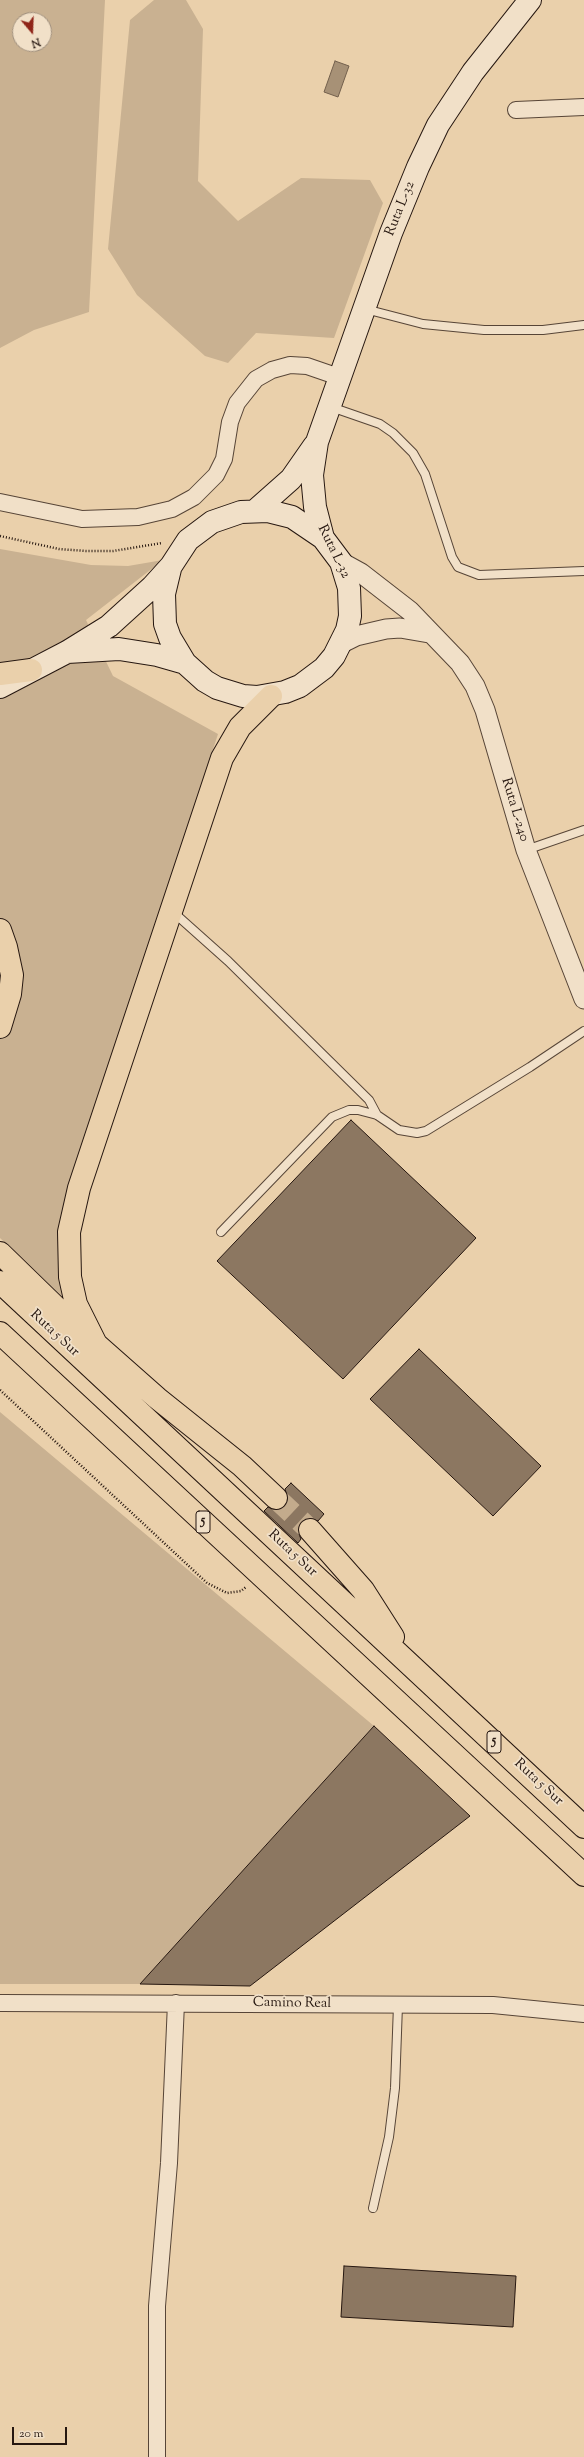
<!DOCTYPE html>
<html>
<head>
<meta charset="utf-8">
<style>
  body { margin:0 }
  #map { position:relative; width:584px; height:2457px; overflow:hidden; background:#ead0ab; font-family:"Sorts Mill Goudy",serif }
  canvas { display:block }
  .north { position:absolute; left:12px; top:12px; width:40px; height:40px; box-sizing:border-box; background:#f1e0c8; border:1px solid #a0907e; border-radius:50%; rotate:161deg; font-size:11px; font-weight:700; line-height:16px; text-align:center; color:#261710 }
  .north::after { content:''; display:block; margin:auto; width:14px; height:18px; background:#8f2418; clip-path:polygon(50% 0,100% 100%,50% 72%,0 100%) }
  .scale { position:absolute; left:12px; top:2427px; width:55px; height:18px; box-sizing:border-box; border:2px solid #261710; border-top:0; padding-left:5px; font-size:12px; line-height:14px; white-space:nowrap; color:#261710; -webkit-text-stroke:3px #f1e0c8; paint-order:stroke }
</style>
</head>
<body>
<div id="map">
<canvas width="584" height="2457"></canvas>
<div class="north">N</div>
<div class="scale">20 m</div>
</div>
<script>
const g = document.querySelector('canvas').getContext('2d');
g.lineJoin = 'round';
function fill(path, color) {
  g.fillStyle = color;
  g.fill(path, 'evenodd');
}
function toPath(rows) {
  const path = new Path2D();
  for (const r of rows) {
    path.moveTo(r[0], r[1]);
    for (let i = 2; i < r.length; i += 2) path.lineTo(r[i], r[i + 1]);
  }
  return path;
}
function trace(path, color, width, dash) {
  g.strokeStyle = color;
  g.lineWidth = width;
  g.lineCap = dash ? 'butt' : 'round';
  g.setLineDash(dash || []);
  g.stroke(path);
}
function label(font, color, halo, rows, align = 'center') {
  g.font = font + ' "Sorts Mill Goudy",serif';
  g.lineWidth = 3.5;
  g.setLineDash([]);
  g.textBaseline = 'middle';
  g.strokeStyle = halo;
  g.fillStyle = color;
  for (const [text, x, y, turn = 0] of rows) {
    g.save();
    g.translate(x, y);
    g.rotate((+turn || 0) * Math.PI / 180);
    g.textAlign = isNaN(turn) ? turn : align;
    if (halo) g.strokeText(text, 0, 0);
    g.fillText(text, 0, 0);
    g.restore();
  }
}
const green = toPath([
  [0,0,105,0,89,312,34,330,0,348],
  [20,20,44,20,44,44,20,44],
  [154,0,186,0,203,29,198,181,238,221,301,178,370,180,383,203,334,338,256,333,228,363,205,356,137,295,108,249,130,20],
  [0,549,91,565,128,566,163,560,86,620,113,676,218,734,70,1186,68,1308,49,1285,0,1238],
  [0,1412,374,1726,140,1984,0,1984]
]);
const water = toPath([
  [335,61,349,66,338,97,324,92,335,61]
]);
const building = toPath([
  [351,1120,476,1238,343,1379,217,1261,351,1120],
  [419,1349,541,1466,493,1516,370,1399,419,1349],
  [291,1483,324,1514,318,1521,308,1518,301,1521,298,1532,301,1539,298,1543,264,1511,268,1507,279,1510,285,1506,288,1500,285,1489,291,1483],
  [374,1726,470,1816,250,1986,140,1984,374,1726],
  [344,2266,516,2276,513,2327,341,2317,344,2266]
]);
const motorwayTunnel = toPath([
  [276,1498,310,1530]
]);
const path = toPath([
  [0,536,59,549,86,551,113,551,162,543],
  [0,1390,207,1583,227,1593,241,1591,246,1587]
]);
const service = toPath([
  [365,309,423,324,484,330,543,330,584,325],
  [331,407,380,424,393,433,413,453,425,474,452,557,458,567,479,575,584,571],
  [526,850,584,830],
  [172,911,228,961,369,1100,377,1115],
  [221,1232,332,1117,349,1110,358,1110,377,1115,399,1130,417,1133,426,1131,530,1067,584,1031],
  [373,2208,389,2137,395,2088,398,2005]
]);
const minor = toPath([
  [516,110,584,107],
  [0,502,82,519,138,517,172,509,194,497,216,475,224,459,230,422,237,403,256,379,272,370,290,365,307,366,339,377],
  [0,2003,493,2005,584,2014],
  [157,2457,157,2306,169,2163,176,2003]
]);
const tertiary = toPath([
  [341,562,361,573,410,611,460,663,475,686,485,710,526,850,584,999],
  [342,643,356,636,386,629,400,628,429,633]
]);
const secondary = toPath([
  [256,510,291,479,314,446],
  [170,569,164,594,165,624,170,638,185,663],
  [67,652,119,649,157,655,185,663,205,681,217,688,243,696,257,697,285,692,300,686,324,668,334,656,347,630,350,616,349,588,341,562,323,538,315,507,312,475,317,442,391,233,418,167,438,125,473,72,530,0],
  [0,687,67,652,109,626,152,587,171,566,188,540,212,522,241,512,268,511,292,517,323,538]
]);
const motorway = toPath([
  [0,674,31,670],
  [0,930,6,947,12,975,10,994,0,1027],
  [0,1253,71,1322,157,1398,242,1466,276,1498],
  [0,1282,584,1827],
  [0,1333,584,1875],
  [96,1344,76,1304,70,1277,69,1232,79,1188,222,758,240,727,271,696],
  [310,1530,363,1590,393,1637]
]);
const shields = [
  [203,1522,14],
  [494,1742,14]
];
const shieldNames = [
  ["5",203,1522],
  ["5",494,1742]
];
const streetNames = [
  ["Ruta L-32",401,209,-68],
  ["Ruta L-32",333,552,64],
  ["Ruta L-240",514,810,73],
  ["Ruta 5 Sur",54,1334,43],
  ["Ruta 5 Sur",292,1554,43],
  ["Ruta 5 Sur",538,1783,43],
  ["Camino Real",292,2004,1]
];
fill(green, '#c9b191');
fill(water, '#a79176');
trace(water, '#73604d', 1);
fill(building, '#8c7761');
trace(building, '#261710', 1);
trace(motorwayTunnel, '#c3ab8c', 22, [22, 11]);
trace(service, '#574537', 10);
trace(minor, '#574537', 18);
trace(tertiary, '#574537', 21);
trace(secondary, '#261710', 24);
trace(motorway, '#261710', 24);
trace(path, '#261710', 2.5, [1, 2]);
trace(service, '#f1e0c8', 8);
trace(minor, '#f1e0c8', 16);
trace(tertiary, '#f1e0c8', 19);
trace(secondary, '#f1e0c8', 22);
trace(motorway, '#ead0ab', 22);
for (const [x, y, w] of shields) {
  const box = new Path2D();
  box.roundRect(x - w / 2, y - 11, w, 22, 3);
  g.fillStyle = '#f1e0c8';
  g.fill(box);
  trace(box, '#261710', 1);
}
label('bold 13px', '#261710', null, shieldNames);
label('14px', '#261710', '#f1e0c8', streetNames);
</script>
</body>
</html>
